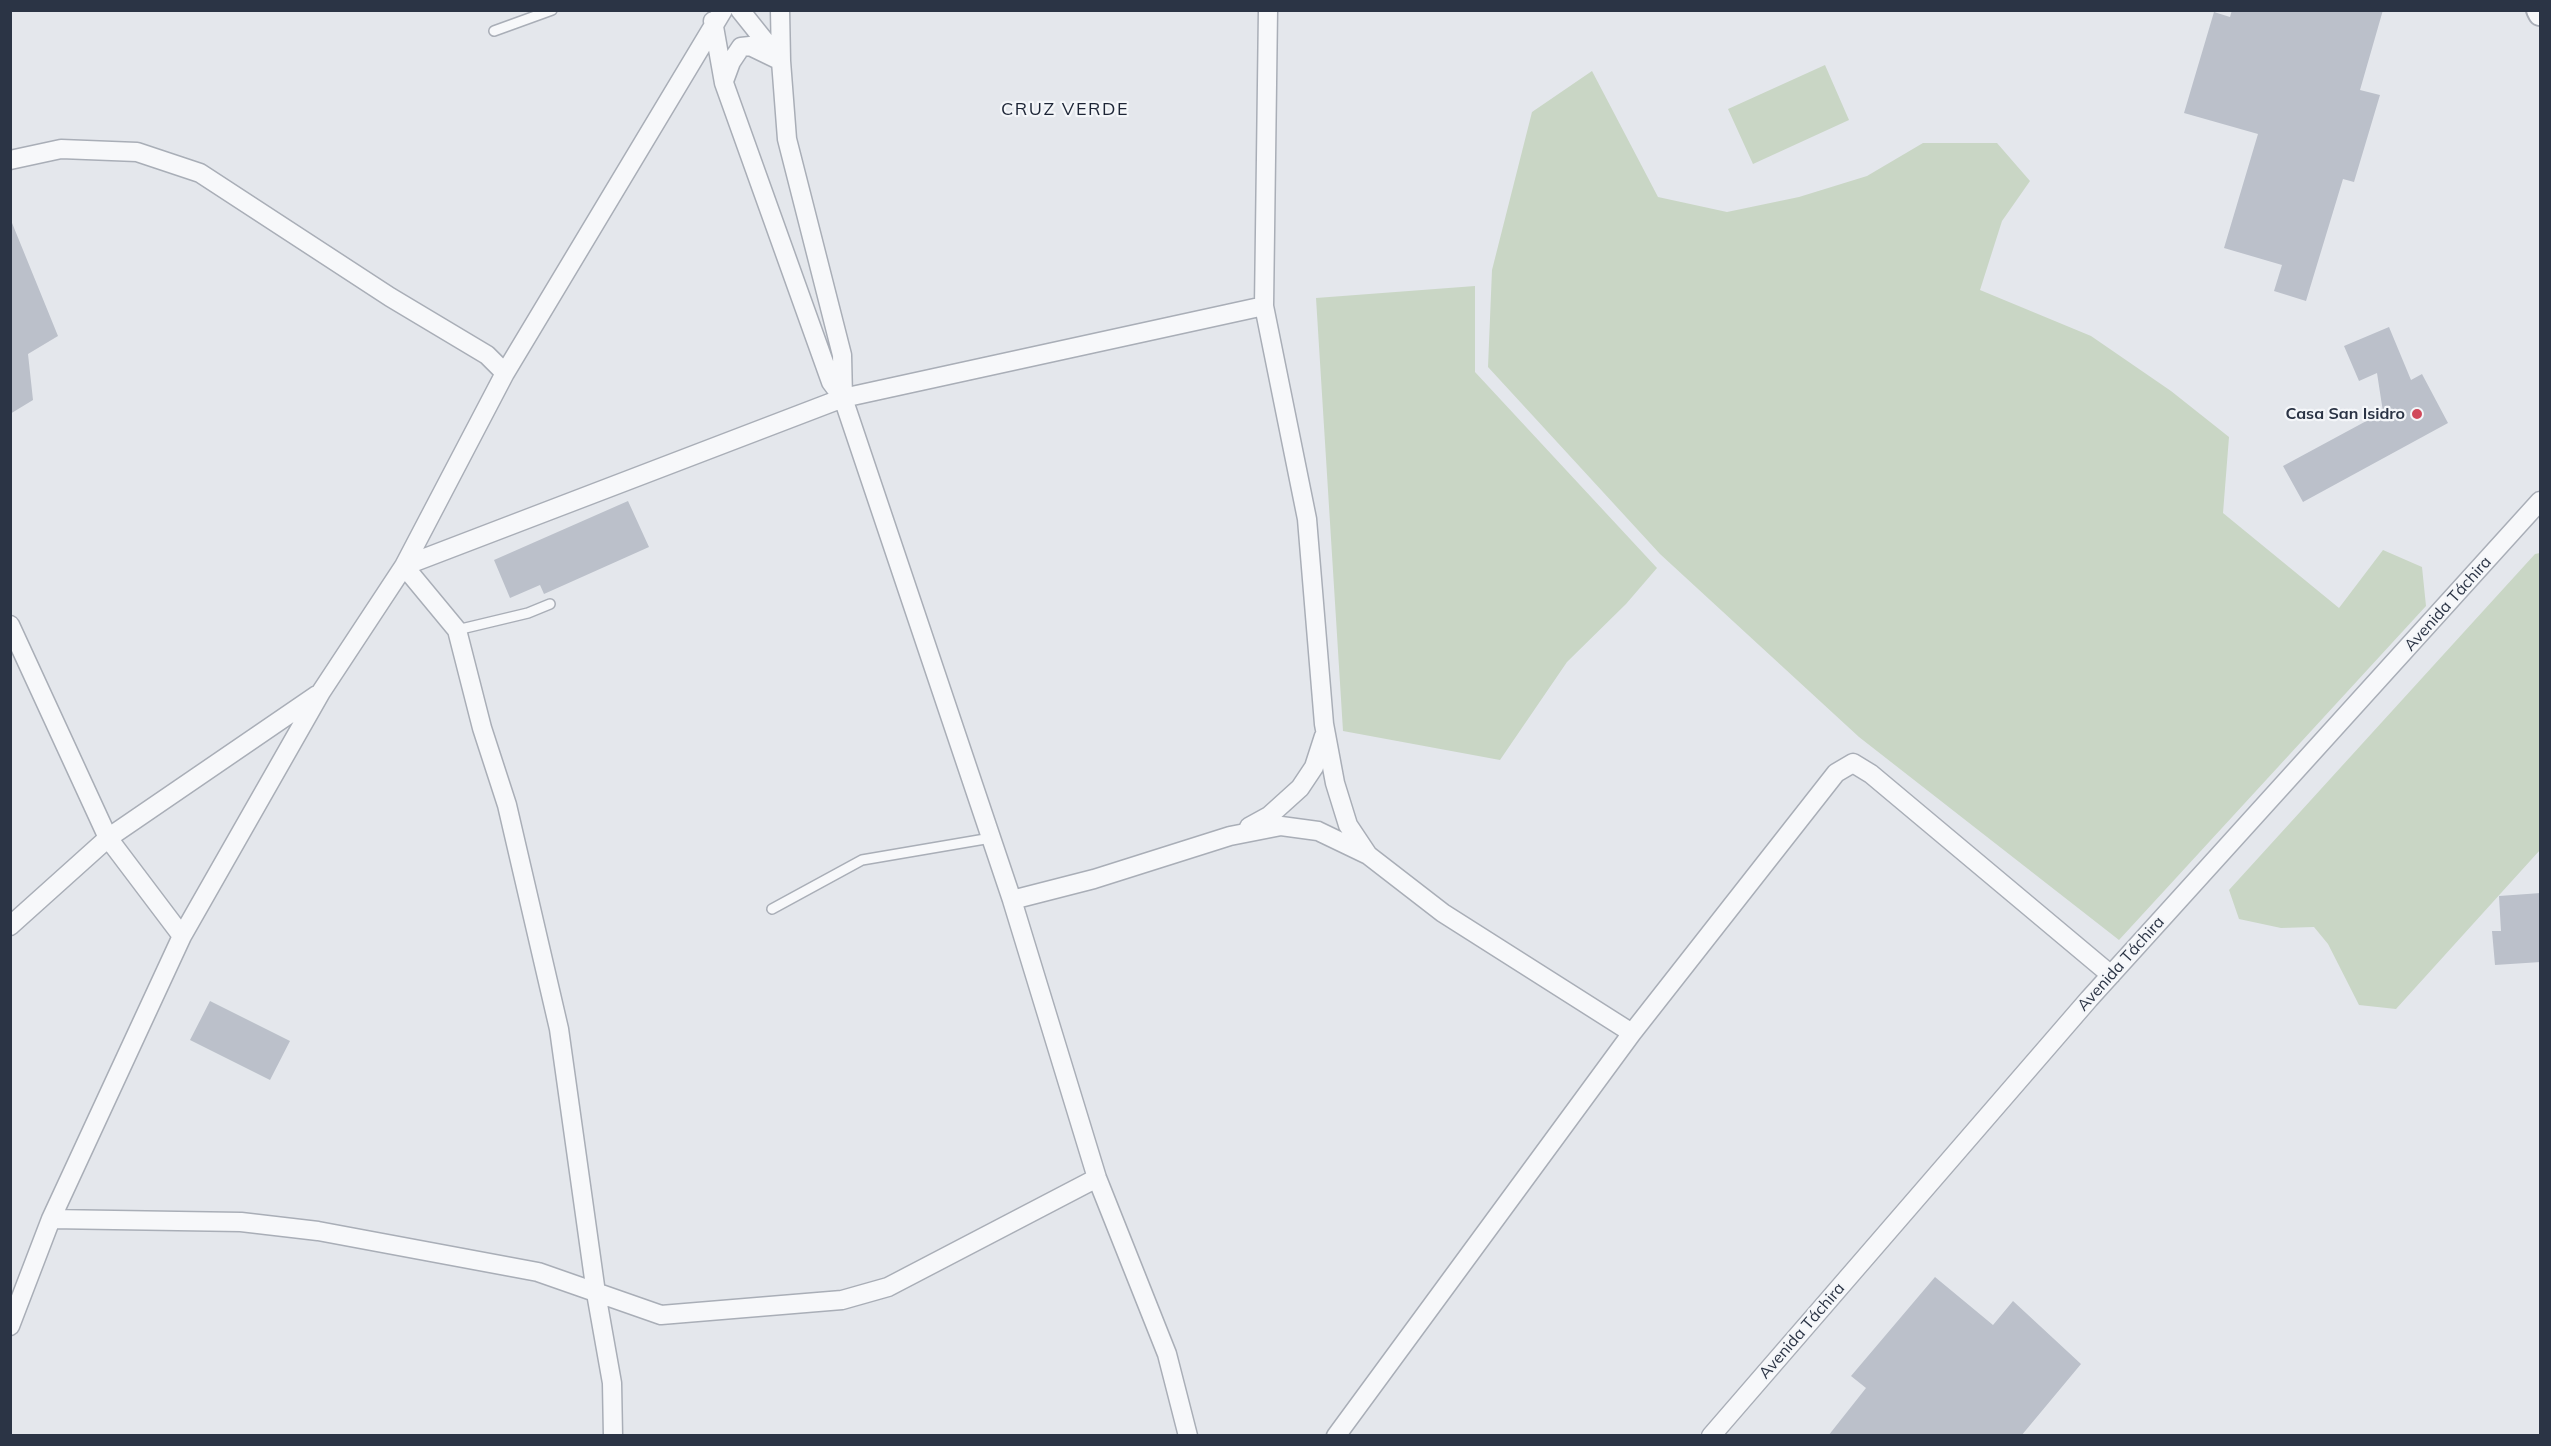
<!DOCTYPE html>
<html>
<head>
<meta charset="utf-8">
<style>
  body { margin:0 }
  #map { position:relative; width:2551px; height:1446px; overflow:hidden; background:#e4e7ec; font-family:Mulish,sans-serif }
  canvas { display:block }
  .frame { position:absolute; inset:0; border:12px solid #2b3445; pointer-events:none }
</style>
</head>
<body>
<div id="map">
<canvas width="2551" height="1446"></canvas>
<div class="frame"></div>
</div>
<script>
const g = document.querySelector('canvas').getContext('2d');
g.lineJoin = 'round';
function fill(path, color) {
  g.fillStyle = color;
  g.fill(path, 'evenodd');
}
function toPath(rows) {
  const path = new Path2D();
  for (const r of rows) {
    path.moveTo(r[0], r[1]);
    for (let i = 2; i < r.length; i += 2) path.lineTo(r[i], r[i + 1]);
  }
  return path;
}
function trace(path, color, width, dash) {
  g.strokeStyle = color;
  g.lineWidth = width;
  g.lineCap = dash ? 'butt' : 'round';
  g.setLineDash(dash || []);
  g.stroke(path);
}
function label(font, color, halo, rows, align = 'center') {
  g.font = font + ' Mulish,sans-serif';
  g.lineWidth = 4.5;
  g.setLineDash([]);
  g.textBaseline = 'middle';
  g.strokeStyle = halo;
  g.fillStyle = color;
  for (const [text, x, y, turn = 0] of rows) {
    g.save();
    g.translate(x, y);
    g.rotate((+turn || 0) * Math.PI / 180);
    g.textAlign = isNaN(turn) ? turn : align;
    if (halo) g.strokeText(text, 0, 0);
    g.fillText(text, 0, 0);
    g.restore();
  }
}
const green = toPath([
  [1825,65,1849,120,1753,164,1728,109],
  [1592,71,1658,197,1727,212,1799,197,1867,176,1923,143,1997,143,2030,181,2002,221,1980,290,2091,336,2171,391,2229,437,2223,513,2339,608,2383,550,2422,567,2426,606,2119,940,1859,737,1660,554,1488,367,1492,270,1532,112],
  [1475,286,1475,372,1657,568,1626,604,1567,662,1500,760,1343,731,1316,298],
  [2540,553,2540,850,2396,1009,2359,1005,2328,944,2314,927,2281,928,2239,919,2229,890,2535,554]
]);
const building = toPath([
  [2232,10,2383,10,2360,90,2380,95,2354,182,2343,179,2306,301,2274,291,2282,265,2224,248,2258,134,2184,113,2214,12,2230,17],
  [10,218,58,336,28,354,33,400,10,414],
  [2389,327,2411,380,2422,374,2448,423,2303,502,2283,466,2383,412,2377,373,2359,381,2344,346],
  [628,501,649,547,544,594,540,585,510,598,494,560],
  [2541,893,2541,962,2495,965,2492,931,2501,931,2499,896],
  [210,1001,290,1041,270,1080,190,1040],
  [1935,1277,1993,1325,2013,1301,2081,1364,2021,1436,1828,1436,1866,1388,1851,1376]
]);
const service = toPath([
  [494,31,552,10],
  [457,630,528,613,550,604],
  [772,909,862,860,991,838]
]);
const minor = toPath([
  [740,10,776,55],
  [780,10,781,61,787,139,842,355,843,398,1012,900,1097,1178,1167,1354,1188,1436],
  [1268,10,1264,306,1307,519,1324,724,1335,783,1348,825,1368,855,1443,913,1632,1033],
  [713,21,724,83,831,382,843,398],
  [724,81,731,62,741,47,750,46,781,61],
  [10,160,61,149,137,152,200,173,390,297,487,355,505,373],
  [10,625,108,838,182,936],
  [1249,827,1269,816,1300,788,1314,767,1324,736],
  [1012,900,1094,879,1230,836,1281,826,1318,831,1368,855],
  [10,926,108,838,317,695],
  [51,1219,241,1222,318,1231,538,1272,661,1315,842,1300,888,1287,1097,1178],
  [10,1326,51,1219,182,936,321,692,404,566,505,373,723,10],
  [613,1436,612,1383,596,1293,559,1029,507,805,482,728,457,630,404,566,843,398,1264,306],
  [1336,1436,1632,1033,1836,773,1853,763,1871,774,2111,975],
  [1711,1436,2089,999,2540,501]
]);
const tertiary = toPath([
  [2538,10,2540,14]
]);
const markers = [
  [2417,414,6,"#d1495b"]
];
const poiNames = [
  ["Casa San Isidro",2405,414]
];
const streetNames = [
  ["Avenida Táchira",2448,604,-48],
  ["Avenida Táchira",2121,964,-48],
  ["Avenida Táchira",1802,1331,-49]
];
const neighbourhoodNames = [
  ["CRUZ VERDE",1065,110]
];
fill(green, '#c9d6c5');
fill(building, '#bbc0ca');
trace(service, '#a9aeb7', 12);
trace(minor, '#a9aeb7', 21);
trace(tertiary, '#a9aeb7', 26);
trace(service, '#f7f8fa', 9);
trace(minor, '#f7f8fa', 18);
trace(tertiary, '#f7f8fa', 22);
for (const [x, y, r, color] of markers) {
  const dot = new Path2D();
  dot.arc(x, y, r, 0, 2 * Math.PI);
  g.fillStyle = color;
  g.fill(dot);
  trace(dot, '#f4f6f9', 2);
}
label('bold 16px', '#2b3445', '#f4f6f9', poiNames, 'right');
label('16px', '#2b3445', '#f4f6f9', streetNames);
g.letterSpacing = '1.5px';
label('18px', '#1d2536', '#f4f6f9', neighbourhoodNames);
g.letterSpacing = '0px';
</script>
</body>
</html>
